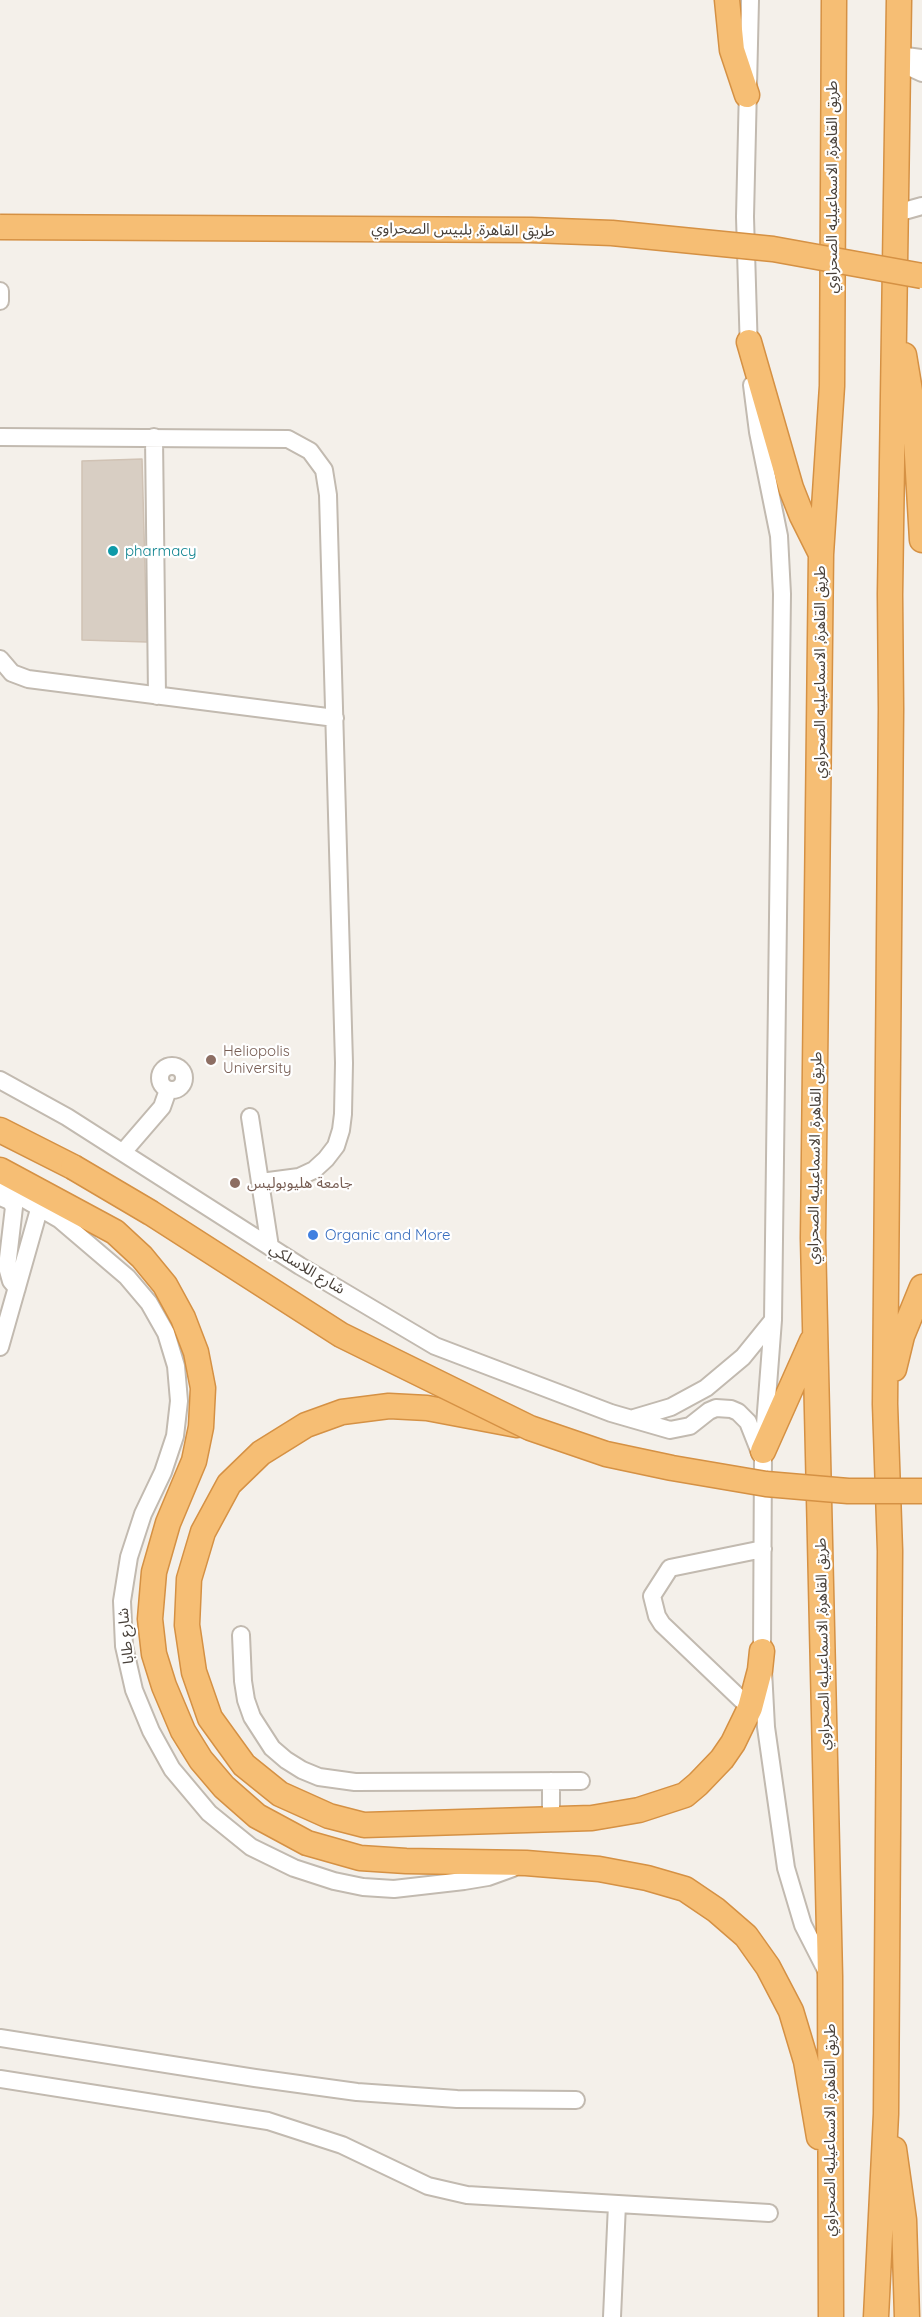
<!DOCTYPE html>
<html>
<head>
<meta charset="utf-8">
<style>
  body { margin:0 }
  canvas { display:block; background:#f4f0ea }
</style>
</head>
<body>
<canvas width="922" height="2317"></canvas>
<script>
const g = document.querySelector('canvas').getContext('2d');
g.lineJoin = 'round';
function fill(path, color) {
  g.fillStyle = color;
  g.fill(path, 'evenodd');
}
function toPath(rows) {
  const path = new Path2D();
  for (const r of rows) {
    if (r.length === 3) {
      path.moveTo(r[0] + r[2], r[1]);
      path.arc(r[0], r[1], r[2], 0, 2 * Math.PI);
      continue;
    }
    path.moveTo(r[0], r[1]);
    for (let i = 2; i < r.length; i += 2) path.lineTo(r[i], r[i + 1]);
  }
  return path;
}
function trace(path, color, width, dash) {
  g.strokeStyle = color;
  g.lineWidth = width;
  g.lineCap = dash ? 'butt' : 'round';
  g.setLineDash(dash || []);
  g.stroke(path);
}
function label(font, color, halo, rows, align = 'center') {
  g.font = font + ' Quicksand,"Noto Sans Arabic",sans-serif';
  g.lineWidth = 4.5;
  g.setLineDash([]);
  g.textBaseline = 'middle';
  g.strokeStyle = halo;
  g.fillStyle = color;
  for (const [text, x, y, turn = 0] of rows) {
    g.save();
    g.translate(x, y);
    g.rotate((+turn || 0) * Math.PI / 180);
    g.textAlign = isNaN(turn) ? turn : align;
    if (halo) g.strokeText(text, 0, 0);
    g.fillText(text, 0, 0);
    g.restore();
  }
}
const building = toPath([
  [142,459,147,642,82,640,82,461,142,459]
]);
const minor = toPath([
  [898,55,922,58],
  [898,62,922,73],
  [897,213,922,206],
  [0,301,0,291],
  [749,353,745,217,750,0],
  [752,385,758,432,779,536,782,594,773,1320,763,1451,762,1651,766,1727,786,1868,803,1925,827,1972],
  [0,437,288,439,310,451,324,470,328,495,344,1063,343,1114,341,1130,336,1146,326,1159,314,1170,299,1177,261,1182],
  [154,437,157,696],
  [0,659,12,673,28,679,335,718],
  [172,1078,12],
  [0,1080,67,1117,300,1266,435,1346,611,1413,670,1430,690,1426,709,1411,716,1408,731,1409,738,1412,748,1422,761,1455],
  [250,1117,270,1247],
  [124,1151,162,1107,168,1090],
  [0,1185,59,1219,127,1277,149,1303,166,1333,176,1366,179,1401,175,1436,163,1472,143,1514,129,1557,122,1601,124,1646,134,1690,151,1731,172,1769,209,1813,251,1847,294,1868,334,1881,363,1887,394,1889,464,1881,488,1877,513,1868],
  [0,1197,10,1201,14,1207,7,1267,11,1281,17,1288],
  [0,1347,40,1206],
  [634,1418,671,1407,706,1388,743,1357,773,1320],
  [241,1635,243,1681,246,1700,252,1717,272,1748,286,1760,302,1770,319,1777,355,1782,581,1781],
  [750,1708,662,1624,657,1616,652,1596,670,1568,763,1549],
  [551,1820,551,1781],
  [0,2038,255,2078,357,2092,457,2099,576,2100],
  [0,2079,268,2121,342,2145,428,2186,467,2195,769,2213],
  [612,2317,617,2204]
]);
const highway = toPath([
  [727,0,732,50,747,95],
  [749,342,791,488,802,516,820,552],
  [904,355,915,421,922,540],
  [0,1130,73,1167],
  [0,1170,115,1232,142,1257,165,1285,183,1318,196,1352,203,1388,201,1427,194,1461,168,1523,154,1572,150,1619,154,1654,164,1686,183,1731,201,1760,224,1787,257,1816,307,1843,360,1858,406,1861,526,1863,599,1869,647,1878,685,1889,716,1910,746,1936,768,1967,791,2011,806,2061,819,2137],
  [894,1369,902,1336,922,1287],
  [517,1425,427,1408,389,1406,342,1412,306,1425,261,1453,229,1484,203,1532,189,1579,187,1625,194,1672,210,1718,244,1765,280,1794,329,1816,364,1825,592,1818,639,1810,685,1795,698,1784,722,1759,733,1743,750,1708,760,1670,762,1651],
  [763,1451,812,1341],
  [894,2149,904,2220,907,2317],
  [831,2317,830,1976,813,1238,821,554,832,386,834,0],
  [876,2317,886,2114,890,1551,885,1404,891,709,890,594,899,0]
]);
const highwayBridge = toPath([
  [0,227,531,230,612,233,773,249,922,276],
  [73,1167,151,1213,341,1335,530,1428,606,1454,672,1468,766,1484,848,1491,922,1491]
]);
const markers = [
  [113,551,6,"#0f9aa8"],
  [211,1060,6,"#8d6e63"],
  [235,1183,6,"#8d6e63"],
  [313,1235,6,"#3f7fe0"]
];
const streetNames = [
  ["طريق القاهرة, الاسماعيليه الصحراوي",832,187,-90],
  ["طريق القاهرة, بلبيس الصحراوي",463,230,1],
  ["طريق القاهرة, الاسماعيليه الصحراوي",820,672,-90],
  ["طريق القاهرة, الاسماعيليه الصحراوي",815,1158,-89],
  ["شارع اللاسلكي",307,1269,31],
  ["شارع طابا",126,1636,-96],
  ["طريق القاهرة, الاسماعيليه الصحراوي",823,1644,-91],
  ["طريق القاهرة, الاسماعيليه الصحراوي",830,2130,-90]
];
const cultureNames = [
  ["pharmacy",125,551]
];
const educationNames = [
  ["Heliopolis",223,1051],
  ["University",223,1068],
  ["جامعة هليوبوليس",247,1183]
];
const shopNames = [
  ["Organic and More",325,1235]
];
fill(building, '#d8cec3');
trace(building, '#d0c2b4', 1.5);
trace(minor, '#c2bab0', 20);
trace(highway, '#d59144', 27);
trace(minor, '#fff', 16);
trace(highway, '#f6be74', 24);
trace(highwayBridge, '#d59144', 27, []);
trace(highwayBridge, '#f6be74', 24);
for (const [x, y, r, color] of markers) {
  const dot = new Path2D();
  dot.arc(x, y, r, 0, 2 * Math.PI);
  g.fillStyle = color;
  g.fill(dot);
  trace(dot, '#fff', 2);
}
label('15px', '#484039', '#fff', streetNames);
label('15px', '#0d838f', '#fff', cultureNames, 'left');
label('15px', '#785e54', '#fff', educationNames, 'left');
label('15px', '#366cbe', '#fff', shopNames, 'left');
</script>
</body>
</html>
